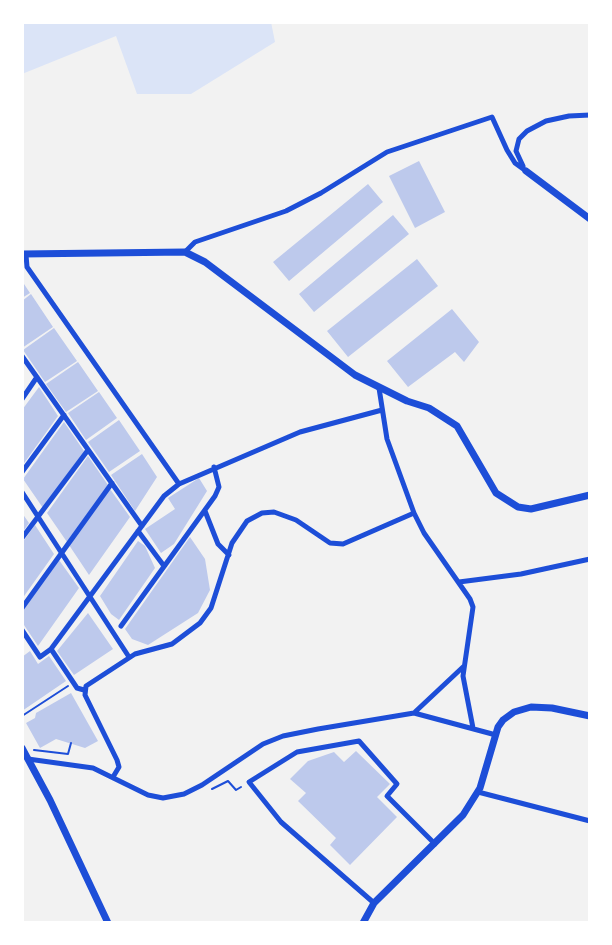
<!DOCTYPE html>
<html>
<head>
<meta charset="utf-8">
<style>
  body { margin:0 }
  #map { position:relative; width:612px; height:945px; overflow:hidden; background:#f2f2f2; font-family:Georgia,serif }
  canvas { display:block }
  .frame { position:absolute; inset:0; border:24px solid #fff; pointer-events:none }
</style>
</head>
<body>
<div id="map">
<canvas width="612" height="945"></canvas>
<div class="frame"></div>
</div>
<script>
const g = document.querySelector('canvas').getContext('2d');
g.lineJoin = 'round';
function fill(path, color) {
  g.fillStyle = color;
  g.fill(path, 'evenodd');
}
function toPath(rows) {
  const path = new Path2D();
  for (const r of rows) {
    path.moveTo(r[0], r[1]);
    for (let i = 2; i < r.length; i += 2) path.lineTo(r[i], r[i + 1]);
  }
  return path;
}
function trace(path, color, width, dash) {
  g.strokeStyle = color;
  g.lineWidth = width;
  g.lineCap = dash ? 'butt' : 'round';
  g.setLineDash(dash || []);
  g.stroke(path);
}
const green = toPath([
  [22,22,271,22,275,42,191,94,137,94,116,36,22,74]
]);
const building = toPath([
  [419,161,445,212,415,228,389,176],
  [368,184,383,202,289,281,273,262],
  [393,215,409,234,314,312,299,294],
  [417,259,438,286,348,357,327,331],
  [22,281,30,293,22,298],
  [31,294,53,327,22,348,22,301],
  [452,309,479,342,464,362,455,352,408,387,387,361],
  [54,328,77,361,45,382,23,350],
  [78,362,98,391,66,412,46,384],
  [39,387,58,416,22,466,22,410],
  [99,392,117,418,86,440,68,413],
  [119,420,140,451,109,472,88,442],
  [64,422,84,451,43,508,23,479],
  [142,454,157,477,135,511,111,475],
  [88,456,108,485,67,542,47,513],
  [199,478,207,491,174,544,161,553,145,529,175,509,168,498],
  [110,489,130,517,89,575,69,545],
  [22,513,29,523,22,533],
  [35,525,54,554,22,599,22,543],
  [190,537,205,559,210,590,198,613,148,645,132,639,125,629],
  [138,541,145,546,155,568,119,620,111,614,100,596],
  [59,560,79,588,38,646,22,622,22,611],
  [88,613,113,649,74,675,57,651],
  [30,651,38,664,49,656,66,681,22,711,22,657],
  [71,693,98,741,85,748,56,739,40,748,26,723,35,718,36,713],
  [356,751,390,784,377,797,397,817,350,865,330,845,336,838,298,801,306,793,290,779,308,761,334,752,344,762]
]);
const path = toPath([
  [22,716,68,686],
  [34,750,68,754,71,743],
  [212,789,228,781,236,790,241,787]
]);
const minor = toPath([
  [523,166,516,151,519,139,527,131,546,121,569,116,590,115],
  [185,252,195,242,286,211,321,193,387,152,492,117,507,150,515,163,526,171],
  [26,255,27,267,179,484],
  [22,356,142,526],
  [379,388,387,439,414,513,424,533,470,599,473,607,463,676,473,728],
  [22,399,37,377],
  [22,472,64,415],
  [22,492,129,657],
  [205,511,218,544,229,555],
  [138,531,164,566],
  [22,538,88,450],
  [459,582,521,574,590,559],
  [22,608,112,483],
  [121,626,215,496,219,487,214,467],
  [22,630,40,657,51,649,164,496,179,484,300,432,382,410],
  [51,649,77,688,84,690],
  [415,712,463,667],
  [28,759,93,768,148,795,163,798,184,794,202,785,263,744,283,736,318,729,414,713,496,735],
  [113,777,119,767,117,760,85,695,86,686,135,654,172,644,200,623,211,608,232,543,247,521,262,513,274,512,296,520,330,543,343,544,414,513],
  [478,792,590,821],
  [374,903,281,822,249,782,297,752,359,741,397,784,387,796,435,844]
]);
const tertiary = toPath([
  [526,171,590,219],
  [22,254,185,252,205,262,355,375,407,401,429,408,457,426,496,493,518,507,531,509,590,495],
  [22,748,50,800,108,923],
  [363,923,374,903,463,815,480,788,498,727,503,720,514,712,531,707,552,708,590,716]
]);
fill(green, '#dbe4f7');
fill(building, '#bdc9ec');
trace(path, '#1d4ed8', 2);
trace(minor, '#1d4ed8', 5);
trace(tertiary, '#1d4ed8', 7);
</script>
</body>
</html>
